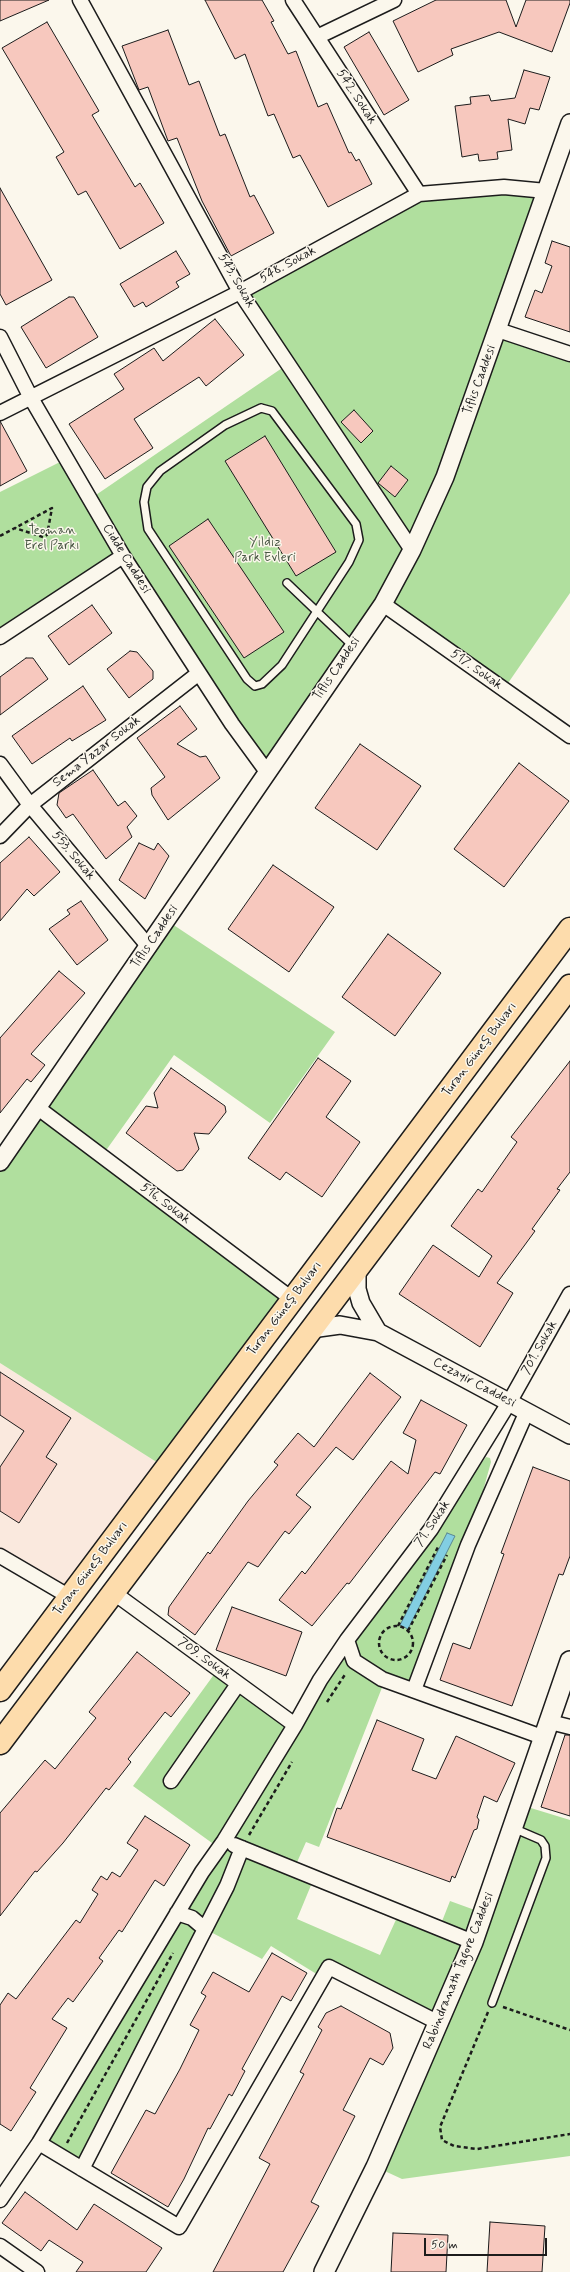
<!DOCTYPE html>
<html>
<head>
<meta charset="utf-8">
<style>
  body { margin:0 }
  #map { position:relative; width:570px; height:2272px; overflow:hidden; background:#fbf7ec; font-family:Mynerve,sans-serif }
  canvas { display:block }
  .scale { position:absolute; left:424px; top:2238px; width:123px; height:18px; box-sizing:border-box; border:2px solid #1c1c1c; border-top:0; padding-left:5px; font-size:12px; line-height:14px; white-space:nowrap; color:#1c1c1c; -webkit-text-stroke:3px #fbf7ec; paint-order:stroke }
</style>
</head>
<body>
<div id="map">
<canvas width="570" height="2272"></canvas>
<div class="scale">50 m</div>
</div>
<script>
const g = document.querySelector('canvas').getContext('2d');
g.lineJoin = 'round';
function fill(path, color) {
  g.fillStyle = color;
  g.fill(path, 'evenodd');
}
function toPath(rows) {
  const path = new Path2D();
  for (const r of rows) {
    if (r.length === 3) {
      path.moveTo(r[0] + r[2], r[1]);
      path.arc(r[0], r[1], r[2], 0, 2 * Math.PI);
      continue;
    }
    path.moveTo(r[0], r[1]);
    for (let i = 2; i < r.length; i += 2) path.lineTo(r[i], r[i + 1]);
  }
  return path;
}
function trace(path, color, width, dash) {
  g.strokeStyle = color;
  g.lineWidth = width;
  g.lineCap = dash ? 'butt' : 'round';
  g.setLineDash(dash || []);
  g.stroke(path);
}
function label(font, color, halo, rows, align = 'center') {
  g.font = font + ' Mynerve,sans-serif';
  g.lineWidth = 3;
  g.setLineDash([]);
  g.textBaseline = 'middle';
  g.strokeStyle = halo;
  g.fillStyle = color;
  for (const [text, x, y, turn = 0] of rows) {
    g.save();
    g.translate(x, y);
    g.rotate((+turn || 0) * Math.PI / 180);
    g.textAlign = isNaN(turn) ? turn : align;
    if (halo) g.strokeText(text, 0, 0);
    g.fillText(text, 0, 0);
    g.restore();
  }
}
const built = toPath([
  [0,1363,166,1468,70,1597,0,1556]
]);
const green = toPath([
  [546,191,498,330,570,354,570,593,504,689,382,604,267,772,123,556,0,637,0,492,66,459,90,499,288,364,240,292,419,194],
  [166,920,335,1032,270,1123,174,1055,102,1156,292,1299,166,1468,0,1363,0,1162],
  [486,1457,490,1458,491,1462,468,1545,414,1690,385,1680,319,1847,306,1842,294,1869,314,1878,297,1919,380,1955,399,1913,439,1929,450,1901,483,1913,521,1805,570,1820,570,2156,402,2179,376,2167,439,2023,330,1967,323,1978,271,1946,262,1959,205,1929,82,2169,39,2143,219,1848,133,1786,218,1669,295,1725,347,1640]
]);
const water = toPath([
  [447,1533,455,1536,408,1629,400,1625,447,1533]
]);
const building = toPath([
  [0,0,49,0,0,21,0,0],
  [205,0,262,0,274,21,271,22,288,54,296,51,318,107,327,103,349,153,351,152,356,161,359,159,372,184,328,207,300,155,293,158,274,114,268,116,245,54,235,59,205,0],
  [436,0,506,0,516,27,526,0,570,0,570,3,552,52,499,32,451,49,453,55,418,72,393,21,436,0],
  [47,22,99,111,92,115,135,187,140,183,164,223,120,249,86,191,78,195,56,157,64,152,2,48,47,22],
  [168,30,189,85,199,81,220,136,225,134,250,197,254,195,274,233,231,256,202,201,177,138,168,141,148,87,139,90,122,46,168,30],
  [369,32,409,100,384,115,344,47,369,32],
  [524,70,550,77,539,110,530,108,525,124,508,119,512,150,497,152,498,159,479,161,478,154,462,157,455,106,471,104,470,97,489,95,491,101,515,98,524,70],
  [0,188,52,280,6,305,0,294,0,188],
  [552,241,570,247,570,332,525,317,535,290,542,293,552,266,545,263,552,241],
  [176,251,190,274,176,282,179,287,146,307,143,302,134,307,120,284,176,251],
  [69,297,74,297,98,337,46,368,21,327,69,297],
  [215,319,244,355,206,386,199,377,134,419,153,448,105,479,69,424,124,389,114,374,154,348,163,361,215,319],
  [354,410,373,431,361,443,341,422,354,410],
  [0,421,27,471,0,486,0,421],
  [265,436,336,552,296,576,225,461,265,436],
  [391,466,408,480,395,497,378,483,391,466],
  [208,519,284,632,244,658,169,546,208,519],
  [92,605,112,633,69,665,48,636,92,605],
  [130,651,137,652,153,671,153,679,129,698,107,669,130,651],
  [26,658,33,658,48,679,0,715,0,677,26,658],
  [83,686,106,720,72,741,70,738,32,764,12,736,83,686],
  [180,706,197,729,177,744,200,757,206,756,220,778,168,820,152,795,151,788,165,777,137,738,180,706],
  [360,744,421,786,377,850,315,808,360,744],
  [519,763,569,801,504,887,454,849,519,763],
  [93,770,118,806,125,801,137,816,127,827,132,837,106,859,73,814,66,818,57,805,59,793,93,770],
  [29,837,60,872,34,896,27,889,0,921,0,863,29,837],
  [139,843,154,850,158,843,169,856,145,899,119,880,139,843],
  [273,865,334,907,289,972,228,929,273,865],
  [81,901,108,940,77,965,49,929,70,914,67,910,81,901],
  [388,934,441,973,395,1036,342,997,388,934],
  [59,971,85,993,31,1054,45,1065,31,1082,27,1079,0,1113,0,1038,59,971],
  [318,1058,351,1081,326,1117,360,1142,322,1197,286,1172,280,1180,248,1158,318,1058],
  [570,1061,570,1172,557,1189,560,1190,532,1229,535,1231,497,1283,513,1293,480,1347,399,1294,433,1245,479,1277,492,1256,451,1226,478,1189,482,1192,517,1142,511,1137,570,1061],
  [171,1068,225,1106,226,1112,209,1134,194,1133,199,1149,183,1170,177,1171,126,1133,146,1106,158,1108,154,1093,171,1068],
  [0,1372,71,1418,46,1457,57,1464,19,1523,0,1511,0,1467,24,1431,0,1415,0,1372],
  [370,1373,401,1397,353,1460,336,1447,296,1495,311,1507,289,1534,285,1531,258,1567,248,1562,195,1635,168,1615,169,1607,208,1552,210,1554,248,1501,278,1465,274,1462,298,1433,314,1447,370,1373],
  [421,1400,467,1425,440,1474,435,1472,349,1584,347,1583,312,1626,279,1600,302,1571,305,1574,391,1461,408,1474,416,1440,403,1433,421,1400],
  [533,1467,570,1481,570,1556,563,1575,559,1574,512,1706,440,1680,453,1643,470,1649,504,1554,501,1553,533,1467],
  [232,1607,302,1632,286,1676,216,1650,232,1607],
  [137,1652,190,1693,171,1717,165,1712,128,1759,131,1762,109,1790,106,1788,63,1843,37,1872,35,1871,0,1916,0,1813,45,1760,55,1769,96,1718,89,1712,137,1652],
  [377,1720,424,1739,412,1770,436,1779,456,1736,515,1763,497,1802,484,1796,477,1817,479,1820,477,1829,474,1830,455,1878,452,1876,450,1882,327,1837,337,1808,341,1809,377,1720],
  [565,1735,570,1735,570,1816,541,1807,565,1735],
  [145,1816,190,1845,164,1886,155,1880,122,1932,119,1930,99,1958,103,1961,73,2002,68,1998,52,2019,67,2028,30,2088,36,2092,11,2131,0,2124,0,2005,8,1993,16,1999,76,1920,80,1923,98,1894,92,1890,101,1876,107,1880,112,1872,120,1877,138,1850,127,1843,145,1816],
  [272,1953,307,1973,291,2001,282,1996,242,2069,245,2071,232,2096,229,2094,210,2129,208,2128,184,2179,168,2207,111,2173,146,2110,155,2114,180,2069,199,2030,190,2025,206,1996,201,1993,213,1972,249,1992,272,1953],
  [341,2006,390,2033,393,2048,383,2065,370,2058,343,2110,355,2116,311,2202,319,2206,283,2272,213,2272,270,2164,259,2158,304,2074,300,2072,322,2030,318,2027,326,2013,341,2006],
  [25,2192,77,2230,94,2204,162,2248,146,2272,76,2272,83,2262,49,2240,41,2251,2,2223,25,2192],
  [490,2222,545,2226,542,2272,487,2272,490,2222],
  [393,2233,448,2235,446,2272,391,2272,393,2233]
]);
const path = toPath([
  [0,536,15,528,52,508,47,535,43,537,15,528],
  [396,1643,17],
  [398,1626,439,1545],
  [408,1631,447,1555],
  [327,1702,346,1673],
  [249,1835,292,1762],
  [503,2007,570,2030],
  [488,2012,440,2127,442,2140,454,2146,477,2149,570,2134],
  [67,2143,173,1953]
]);
const service = toPath([
  [261,408,272,411,356,524,359,540,349,562,282,665,262,684,255,686,247,679,148,529,144,502,147,487,160,471,225,425,261,408],
  [287,583,353,646],
  [492,2003,546,1858,545,1846,541,1840,513,1828]
]);
const minor = toPath([
  [80,0,240,292,412,550],
  [293,0,419,194],
  [317,37,394,0],
  [498,330,570,354],
  [0,337,31,398,123,556,232,724,267,772],
  [0,413,240,292,419,194,504,187,546,191],
  [383,604,570,736],
  [0,637,123,556],
  [0,764,30,805,149,947],
  [0,836,30,805,199,673],
  [38,1108,292,1299],
  [0,1556,70,1597],
  [114,1593,295,1725],
  [347,1640,354,1661,382,1679,545,1738],
  [414,1690,468,1545,527,1411],
  [550,1722,570,1727],
  [171,1781,238,1684],
  [234,1845,473,1942],
  [177,1913,192,1918,205,1929],
  [39,2143,179,2227,329,1967,439,2023],
  [82,2169,227,1886,242,1848],
  [0,2200,39,2143,202,1872,224,1841,295,1725,320,1680,347,1640,431,1529,510,1401,570,1294],
  [0,2246,37,2272]
]);
const tertiary = toPath([
  [0,1162,383,604,412,550,445,477,570,123],
  [357,1269,357,1289,361,1303,378,1332],
  [311,1329,340,1325,378,1332,570,1435]
]);
const secondary = toPath([
  [324,2272,376,2167,473,1942,570,1661]
]);
const primary = toPath([
  [0,1690,570,929],
  [0,1743,570,986]
]);
const streetNames = [
  ["542. Sokak",356,97,57],
  ["548. Sokak",288,265,-29],
  ["543. Sokak",236,281,60],
  ["Tiflis Caddesi",480,380,-70],
  ["Cidde Caddesi",126,559,58],
  ["Tiflis Caddesi",337,669,-56],
  ["517. Sokak",476,670,35],
  ["Sema Yazar Sokak",97,752,-38],
  ["553. Sokak",73,856,50],
  ["Tiflis Caddesi",155,937,-56],
  ["Turan Güneş Bulvarı",480,1050,-53],
  ["516. Sokak",165,1204,37],
  ["Turan Güneş Bulvarı",285,1309,-53],
  ["701. Sokak",540,1348,-61],
  ["Cezayir Caddesi",474,1383,28],
  ["71. Sokak",433,1524,-56],
  ["Turan Güneş Bulvarı",91,1569,-53],
  ["709. Sokak",204,1659,36],
  ["Rabindranath Tagore Caddesi",459,1971,-68]
];
const parkNames = [
  ["Teoman",52,531],
  ["Erel Parkı",52,546],
  ["Yıldız",265,543],
  ["Park Evleri",265,558]
];
fill(built, '#fae9de');
fill(green, '#b0df9e');
fill(water, '#82cee2');
trace(water, '#598793', 1);
fill(building, '#f7c8be');
trace(building, '#1c1c1c', 1);
trace(service, '#1c1c1c', 10);
trace(minor, '#1c1c1c', 17);
trace(tertiary, '#1c1c1c', 20);
trace(secondary, '#1c1c1c', 22);
trace(primary, '#1c1c1c', 25);
trace(path, '#1c1c1c', 2.5, [4, 3]);
trace(service, '#fbf7ec', 7);
trace(minor, '#fbf7ec', 14);
trace(tertiary, '#fbf7ec', 17);
trace(secondary, '#fbf7ec', 19);
trace(primary, '#fddcac', 22);
label('13px', '#1c1c1c', '#fbf7ec', streetNames);
label('13px', '#485643', '#fbf7ec', parkNames);
</script>
</body>
</html>
